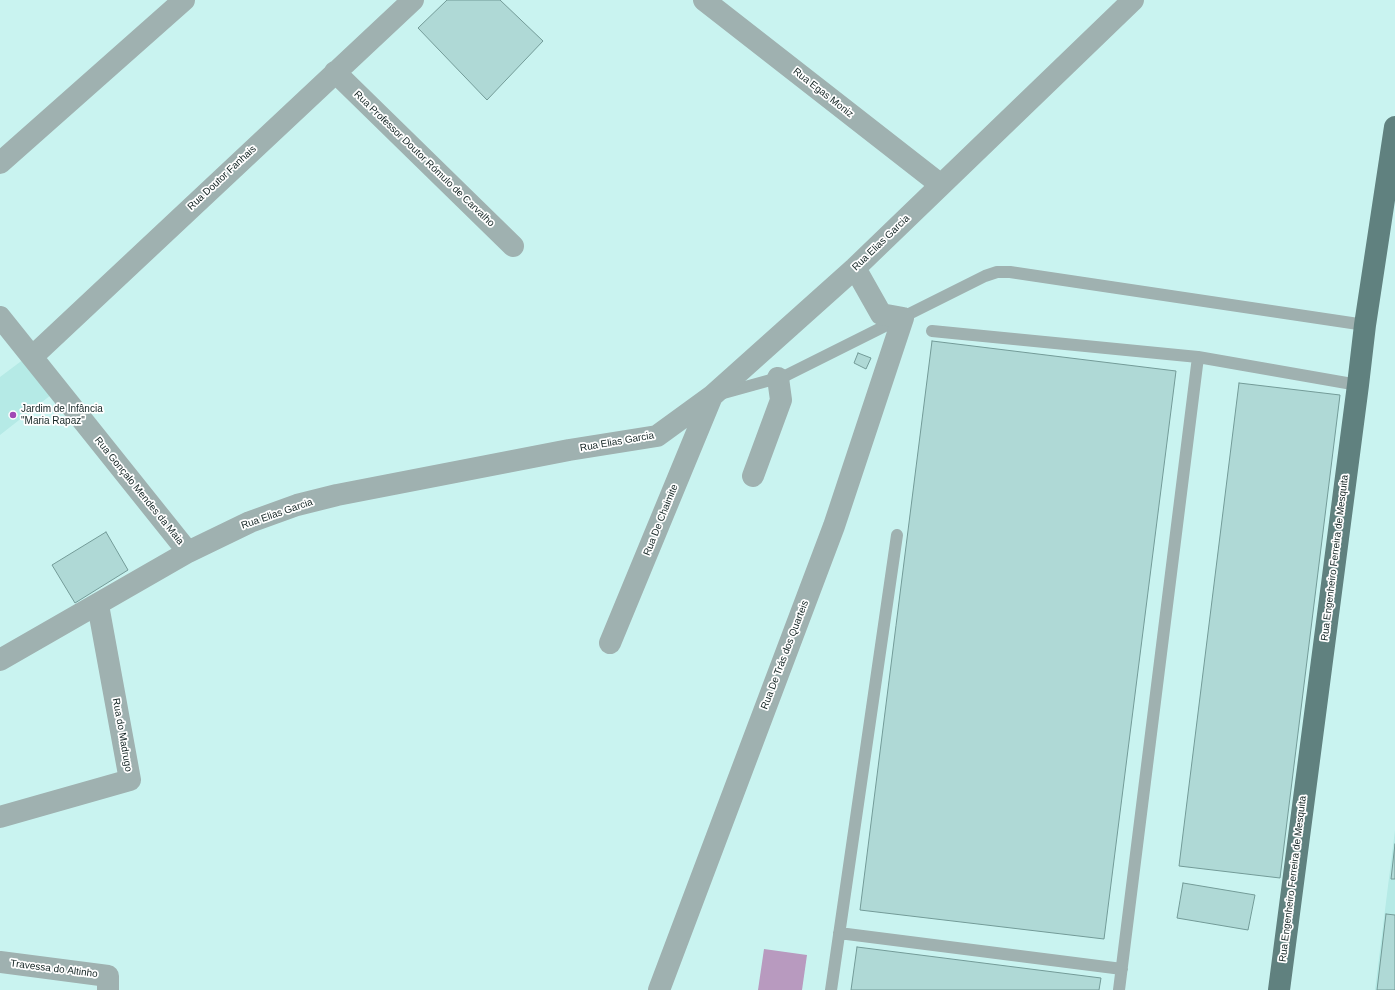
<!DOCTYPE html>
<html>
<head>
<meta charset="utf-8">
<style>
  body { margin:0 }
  canvas { display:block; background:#c9f3f0 }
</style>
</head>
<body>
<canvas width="1395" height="990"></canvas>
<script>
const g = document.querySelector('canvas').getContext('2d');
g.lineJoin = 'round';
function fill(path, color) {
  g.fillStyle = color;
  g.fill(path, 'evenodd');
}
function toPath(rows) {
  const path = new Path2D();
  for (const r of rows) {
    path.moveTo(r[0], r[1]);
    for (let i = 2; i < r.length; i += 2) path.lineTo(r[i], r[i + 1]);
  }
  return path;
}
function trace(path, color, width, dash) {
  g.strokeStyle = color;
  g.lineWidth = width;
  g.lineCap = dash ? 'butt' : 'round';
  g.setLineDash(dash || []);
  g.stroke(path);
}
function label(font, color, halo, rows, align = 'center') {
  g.font = font + ' Arial,sans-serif';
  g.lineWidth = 3.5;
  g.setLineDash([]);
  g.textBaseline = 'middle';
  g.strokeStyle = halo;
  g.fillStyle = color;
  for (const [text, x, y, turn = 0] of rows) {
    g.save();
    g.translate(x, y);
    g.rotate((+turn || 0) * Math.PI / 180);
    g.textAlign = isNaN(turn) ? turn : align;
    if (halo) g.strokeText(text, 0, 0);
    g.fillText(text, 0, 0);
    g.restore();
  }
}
const built = toPath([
  [24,359,51,395,0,435,0,377],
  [1395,830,1395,990,1375,990]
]);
const water = toPath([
  [764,949,807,955,802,990,758,990]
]);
const building = toPath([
  [447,0,500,0,543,41,487,100,418,28,447,0],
  [932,341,1176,371,1104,939,860,910,932,341],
  [858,353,871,358,866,369,854,363,858,353],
  [1239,383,1340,395,1280,878,1179,866,1239,383],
  [106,532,128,570,75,603,52,565,106,532],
  [1395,844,1395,879,1391,879,1395,844],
  [1183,883,1255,895,1248,930,1177,918,1183,883],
  [1386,914,1395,915,1395,990,1377,990,1386,914],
  [857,947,1101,978,1099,990,851,990,857,947]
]);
const lane = toPath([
  [932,331,1198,357,1358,385],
  [720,394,785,376,985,276,997,272,1010,272,1365,325],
  [839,933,1122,969],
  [831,990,897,535],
  [1119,990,1198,357]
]);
const street = toPath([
  [704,0,941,185],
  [335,72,513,246],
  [0,163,184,0],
  [0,317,188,552],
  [32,357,413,0],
  [753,476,781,400,778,378],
  [610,643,712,396],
  [0,660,188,552,250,522,297,505,337,495,569,450,657,436,712,396,855,268,1133,0],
  [0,817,130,780,98,605],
  [0,962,108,976,108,990],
  [659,990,834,526,903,318,881,314,855,268]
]);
const primary = toPath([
  [1279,990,1358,385,1365,325,1395,127]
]);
const markers = [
  [13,415,4,"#a148b4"]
];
const streetNames = [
  ["Rua Egas Moniz",823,93,38],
  ["Rua Professor Doutor Rómulo de Carvalho",424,159,44],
  ["Rua Doutor Fanhais",222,178,-43],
  ["Rua Elias Garcia",881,243,-44],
  ["Rua Elias Garcia",617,442,-10],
  ["Rua Gonçalo Mendes da Maia",139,491,51],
  ["Rua Elias Garcia",277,514,-19],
  ["Rua De Chaimite",661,520,-68],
  ["Rua Engenheiro Ferreira de Mesquita",1335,558,-83],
  ["Rua De Trás dos Quarteis",785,655,-69],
  ["Rua do Madrugo",122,735,80],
  ["Rua Engenheiro Ferreira de Mesquita",1293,879,-83],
  ["Travessa do Altinho",54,969,7]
];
const poiNames = [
  ["Jardim de Infância",21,409],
  ["\"Maria Rapaz\"",21,421]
];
fill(built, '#b5eae6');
fill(water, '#b89abf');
fill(building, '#afd9d6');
trace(building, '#739b98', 1);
trace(lane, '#9fb1b0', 12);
trace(street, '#9fb1b0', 22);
trace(primary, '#60817f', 22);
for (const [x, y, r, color] of markers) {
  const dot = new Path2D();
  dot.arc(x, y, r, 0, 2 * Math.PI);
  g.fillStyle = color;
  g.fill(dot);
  trace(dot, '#fff', 1.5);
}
label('10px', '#142524', '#fff', streetNames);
label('10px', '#142524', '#fff', poiNames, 'left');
</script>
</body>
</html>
